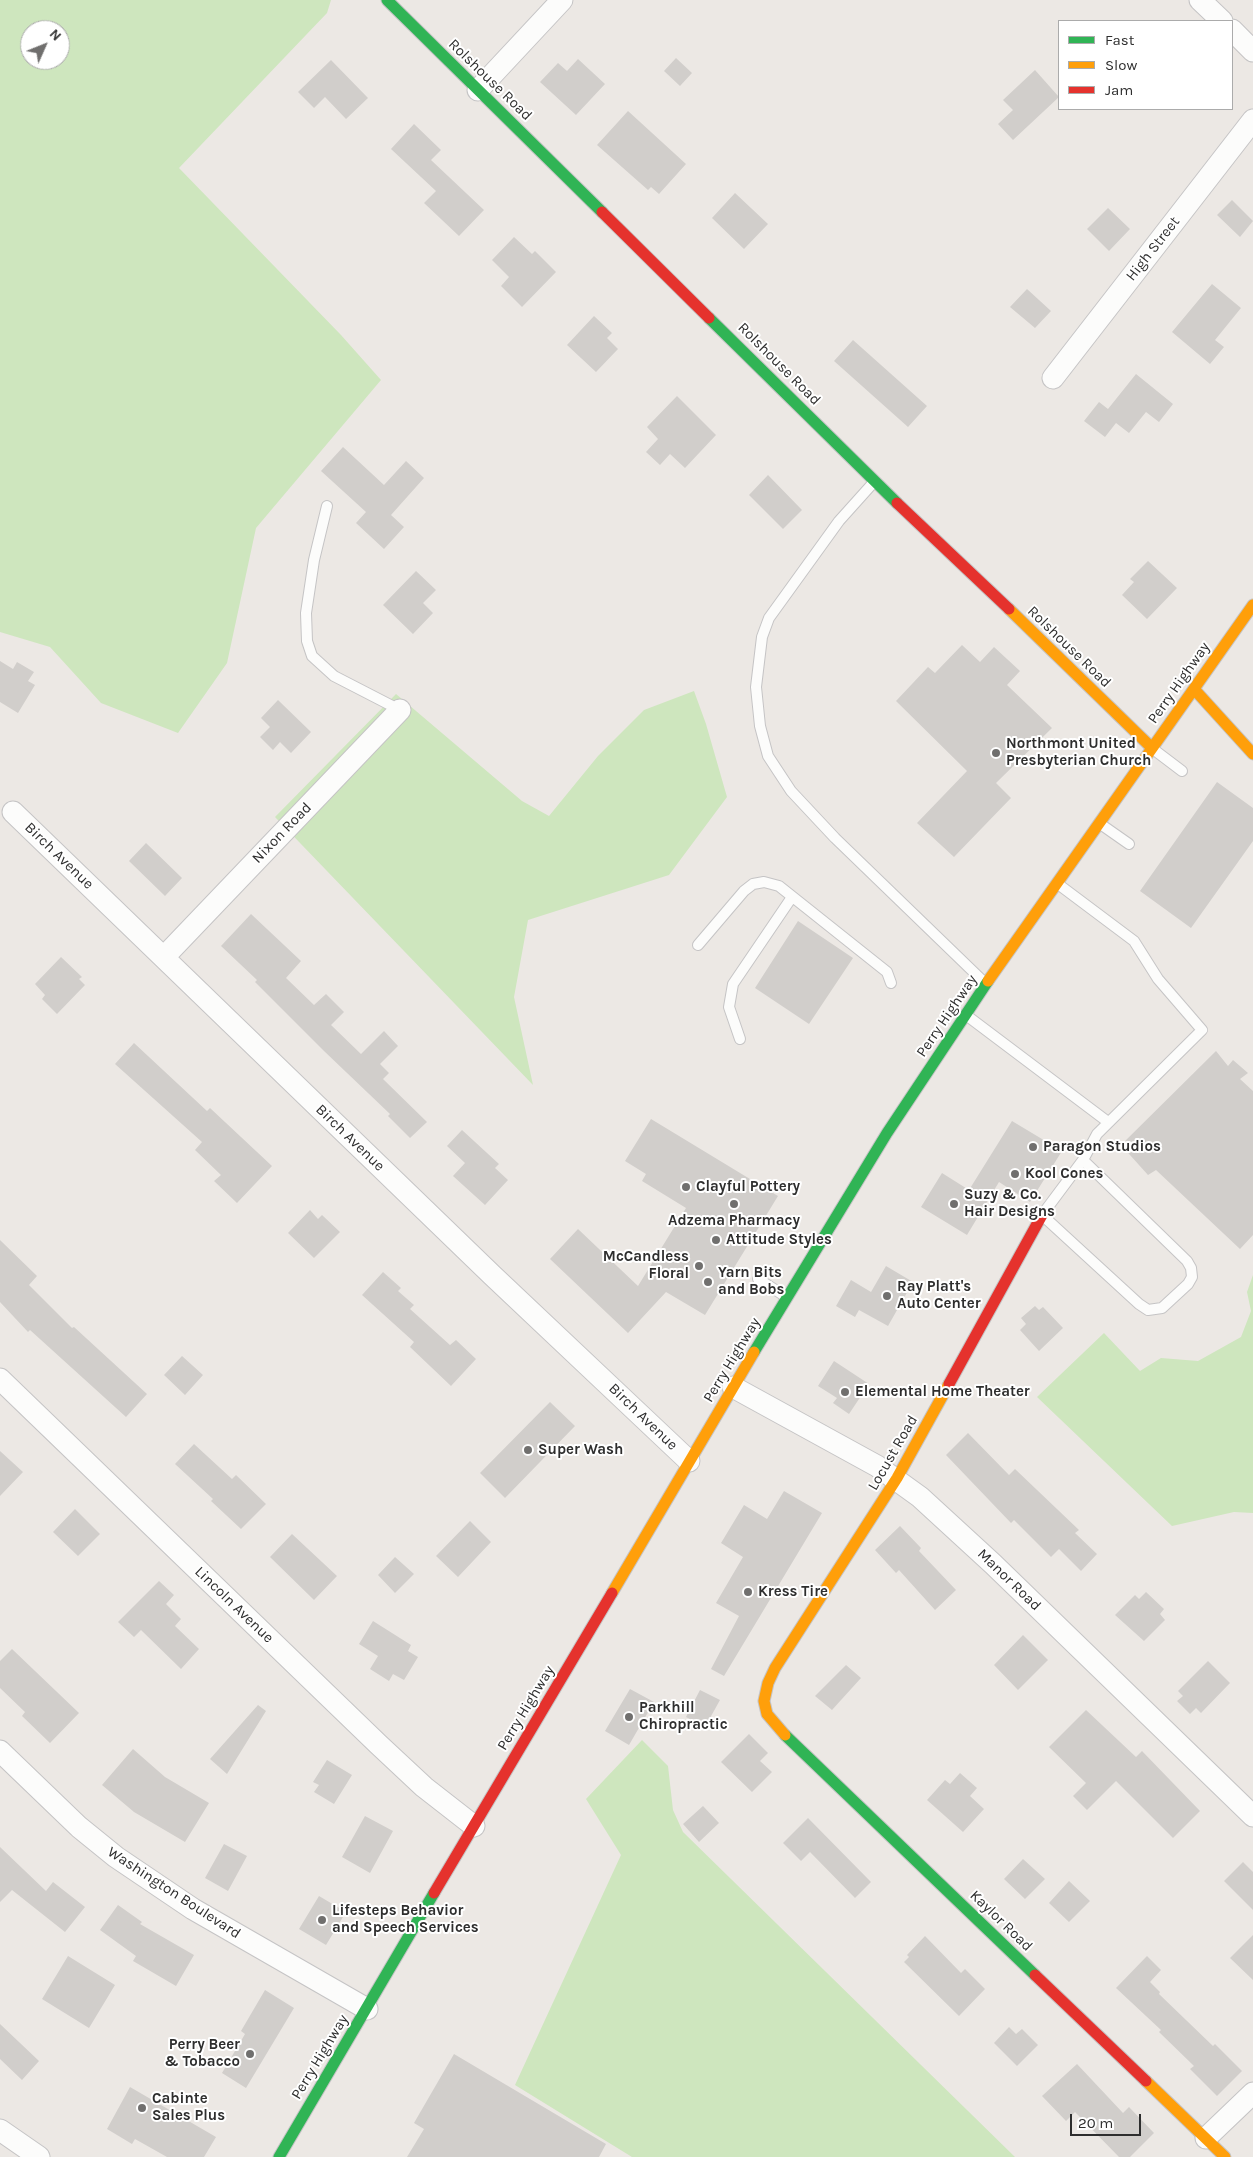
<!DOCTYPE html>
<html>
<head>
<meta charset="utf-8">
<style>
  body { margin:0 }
  #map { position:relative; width:1253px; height:2157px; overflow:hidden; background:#ece8e4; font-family:Karla,sans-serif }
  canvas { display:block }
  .legend { position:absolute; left:1058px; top:20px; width:175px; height:90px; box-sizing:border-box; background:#fff; border:1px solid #ababab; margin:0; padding:6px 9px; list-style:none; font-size:15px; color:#2e2e2e }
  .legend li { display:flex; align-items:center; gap:10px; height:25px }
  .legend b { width:25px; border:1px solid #ababab }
  .north { position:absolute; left:20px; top:20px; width:50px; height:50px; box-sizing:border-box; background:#fff; border:1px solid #ababab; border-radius:50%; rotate:46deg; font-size:14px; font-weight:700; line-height:20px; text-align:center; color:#2e2e2e }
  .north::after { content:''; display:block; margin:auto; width:18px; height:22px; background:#706f6e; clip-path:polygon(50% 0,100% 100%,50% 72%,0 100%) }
  .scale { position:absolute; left:1070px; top:2114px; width:71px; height:22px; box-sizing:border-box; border:2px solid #2e2e2e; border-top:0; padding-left:6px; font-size:15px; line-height:18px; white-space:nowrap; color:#2e2e2e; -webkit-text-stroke:4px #fff; paint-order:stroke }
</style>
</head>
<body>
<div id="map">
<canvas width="1253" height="2157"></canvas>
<ul class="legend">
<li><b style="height:6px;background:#30b455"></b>Fast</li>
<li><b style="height:6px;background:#ff9f0a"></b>Slow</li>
<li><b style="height:6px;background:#e5322d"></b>Jam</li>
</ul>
<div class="north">N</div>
<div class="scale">20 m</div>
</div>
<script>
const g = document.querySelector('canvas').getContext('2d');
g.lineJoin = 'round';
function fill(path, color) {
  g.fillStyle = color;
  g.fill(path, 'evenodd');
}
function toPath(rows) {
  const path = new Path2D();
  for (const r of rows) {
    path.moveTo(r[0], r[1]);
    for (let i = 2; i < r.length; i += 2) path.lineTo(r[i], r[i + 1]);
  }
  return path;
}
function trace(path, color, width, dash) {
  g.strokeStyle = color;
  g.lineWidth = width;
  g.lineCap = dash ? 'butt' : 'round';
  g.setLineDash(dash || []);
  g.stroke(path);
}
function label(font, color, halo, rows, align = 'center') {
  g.font = font + ' Karla,sans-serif';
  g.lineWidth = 4;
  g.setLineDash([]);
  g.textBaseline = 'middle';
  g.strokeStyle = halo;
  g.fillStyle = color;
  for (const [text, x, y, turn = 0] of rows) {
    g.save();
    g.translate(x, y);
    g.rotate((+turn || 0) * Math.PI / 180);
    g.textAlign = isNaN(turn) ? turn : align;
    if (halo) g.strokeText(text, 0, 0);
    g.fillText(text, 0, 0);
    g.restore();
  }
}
const green = toPath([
  [0,0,331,0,327,13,179,168,341,335,381,380,256,528,227,663,178,733,101,703,50,647,0,632],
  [30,30,60,30,60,60,30,60],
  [694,691,706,724,727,797,669,875,528,920,514,997,533,1085,275,817,396,694,522,801,549,816,598,756,644,710],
  [1253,1275,1253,1513,1234,1512,1172,1526,1037,1397,1104,1333,1140,1371,1161,1358,1198,1361,1241,1337,1251,1311,1247,1292],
  [642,1740,668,1766,673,1810,683,1832,1015,2157,632,2157,515,2085,621,1855,586,1799]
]);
const building = toPath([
  [676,58,692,73,680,86,664,71],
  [578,59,605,84,576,115,540,82,558,63,567,71],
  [331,60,368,98,346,119,325,97,314,108,298,92],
  [1035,70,1059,97,1013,140,998,124,1013,110,1003,100],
  [628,111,686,164,659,194,651,187,648,190,597,145],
  [414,124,441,150,431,160,484,210,459,236,424,203,436,191,391,149],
  [735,193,768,224,744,249,712,218],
  [1232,200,1253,221,1240,237,1217,215],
  [1108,208,1130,229,1109,251,1087,229],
  [514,237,532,254,535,251,556,272,522,307,501,286,509,277,492,260],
  [1212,284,1241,308,1215,340,1224,347,1210,364,1172,332],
  [1027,289,1051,311,1035,328,1010,307],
  [594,316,612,333,607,338,618,349,596,372,567,345],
  [853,340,927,406,908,427,834,361],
  [1136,374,1173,404,1159,422,1146,412,1129,433,1116,423,1105,437,1084,421,1099,402,1108,409],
  [677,396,716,435,685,468,670,454,660,465,646,452,658,439,647,427],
  [343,447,384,485,406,461,424,478,391,515,404,527,384,549,356,523,366,512,321,471],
  [768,475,802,510,783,529,749,495],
  [1148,561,1177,588,1147,619,1122,595,1134,582,1130,579],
  [416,571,436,590,423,603,433,613,413,634,383,605],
  [962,645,980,662,994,647,1020,671,1007,685,1052,728,996,783,1011,798,954,857,917,823,967,771,896,701,928,667,935,673],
  [0,661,13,669,17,662,34,672,28,681,35,685,18,713,0,702],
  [278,700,311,732,291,753,280,742,273,750,260,737,270,727,261,718],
  [1217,782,1253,808,1253,841,1191,928,1140,891],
  [146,843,182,878,165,896,129,861],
  [251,914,301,961,286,978,314,1005,326,994,344,1012,331,1025,361,1054,384,1031,398,1046,380,1064,389,1073,383,1079,427,1122,410,1138,388,1116,390,1114,324,1051,255,982,257,980,221,946],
  [798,921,853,958,809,1024,755,988],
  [61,957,82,977,79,979,85,985,57,1014,42,999,45,995,35,984],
  [134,1043,207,1111,210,1108,272,1166,237,1203,214,1181,221,1175,195,1150,202,1142,115,1064],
  [1216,1051,1228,1066,1233,1060,1248,1073,1240,1079,1253,1091,1253,1235,1240,1249,1156,1170,1148,1175,1121,1145],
  [651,1119,778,1196,705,1315,666,1292,628,1333,550,1259,578,1229,638,1286,686,1208,642,1181,646,1174,625,1161],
  [1012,1121,1062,1151,1030,1202,999,1182,967,1235,921,1207,942,1173,969,1190],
  [462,1130,499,1164,495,1168,508,1180,485,1205,453,1176,465,1163,447,1146],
  [310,1210,318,1219,322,1215,340,1232,314,1258,288,1233],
  [0,1240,37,1276,29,1285,72,1328,74,1327,147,1394,126,1417,30,1330,28,1332,0,1302],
  [886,1266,913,1282,888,1326,859,1310,855,1317,836,1306,851,1280,871,1292],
  [383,1272,401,1288,398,1291,414,1305,410,1309,450,1345,456,1340,476,1359,451,1386,410,1347,414,1342,362,1295],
  [1035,1306,1039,1310,1043,1307,1063,1328,1039,1351,1020,1330,1026,1324,1021,1318],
  [182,1356,203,1375,185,1395,164,1375],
  [834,1361,869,1384,849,1414,833,1403,837,1398,818,1386],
  [550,1402,575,1426,505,1498,480,1473],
  [968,1433,1009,1475,1015,1469,1079,1530,1075,1533,1097,1554,1081,1571,1059,1549,1051,1557,1014,1520,1011,1523,946,1455],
  [194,1444,232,1479,236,1475,266,1504,241,1529,211,1501,213,1499,175,1464],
  [0,1451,23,1472,0,1496],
  [784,1491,822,1513,724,1676,711,1669,739,1616,716,1603,743,1557,721,1543,744,1505,767,1519],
  [75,1509,100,1534,78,1556,53,1532],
  [470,1521,491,1542,458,1577,436,1556],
  [900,1526,921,1548,919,1551,956,1590,935,1610,899,1570,896,1573,875,1550],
  [292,1534,337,1576,314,1600,270,1557],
  [395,1557,414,1574,395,1593,378,1575],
  [159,1581,174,1595,166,1604,181,1619,175,1626,199,1649,181,1669,141,1630,134,1637,118,1622],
  [1146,1592,1164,1609,1160,1614,1165,1620,1144,1641,1115,1615,1135,1595,1139,1599],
  [373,1621,411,1645,408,1651,418,1657,404,1680,393,1674,389,1681,370,1669,378,1656,359,1644],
  [1023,1635,1048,1660,1018,1690,994,1665],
  [12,1649,79,1713,50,1743,22,1716,25,1712,0,1688,0,1661],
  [1208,1661,1230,1683,1201,1713,1196,1708,1190,1714,1177,1701,1183,1696,1178,1691],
  [846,1665,861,1678,832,1710,815,1696],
  [630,1689,654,1702,629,1745,605,1731],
  [700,1690,720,1700,705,1727,686,1717],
  [258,1705,266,1711,227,1774,210,1759],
  [1086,1710,1136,1757,1142,1751,1200,1811,1173,1838,1116,1781,1087,1810,1073,1796,1086,1783,1049,1747],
  [749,1734,768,1753,760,1761,772,1772,752,1792,721,1762],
  [133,1749,165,1777,209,1803,185,1842,134,1812,102,1785],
  [327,1760,352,1775,334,1804,314,1792,319,1785,313,1782],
  [960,1773,977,1788,970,1796,984,1809,963,1832,927,1800,945,1780,950,1784],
  [703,1806,719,1823,699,1842,683,1824],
  [365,1816,393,1831,370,1873,342,1857],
  [808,1818,871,1882,855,1898,810,1852,801,1861,783,1843],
  [224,1844,247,1856,228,1891,205,1878],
  [0,1847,46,1891,53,1882,85,1907,65,1932,12,1890,0,1902],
  [1023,1859,1045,1879,1025,1899,1004,1879],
  [1243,1862,1253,1872,1253,1910,1224,1881],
  [1069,1881,1090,1901,1069,1922,1049,1903],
  [319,1896,346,1912,326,1945,299,1929],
  [118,1905,142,1922,140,1924,194,1955,176,1986,133,1961,136,1956,100,1930],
  [1253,1935,1253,1980,1230,1958],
  [925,1936,961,1973,965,1969,985,1989,959,2016,904,1962,909,1957,907,1955],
  [68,1956,115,1985,89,2028,42,1999],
  [1147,1956,1161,1970,1150,1982,1160,1992,1159,1994,1213,2046,1215,2044,1242,2071,1217,2096,1190,2069,1194,2066,1159,2032,1161,2030,1116,1988],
  [265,1990,294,2008,246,2088,222,2073,245,2034,241,2031],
  [0,2024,39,2061,22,2080,0,2059],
  [1009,2027,1016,2034,1022,2029,1038,2045,1017,2066,994,2043],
  [454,2054,606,2144,599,2157,407,2157,424,2129,414,2123],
  [1077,2064,1123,2113,1129,2107,1154,2133,1130,2157,1119,2157,1075,2112,1066,2121,1042,2096],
  [130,2087,216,2137,204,2157,167,2157,135,2139,132,2144,107,2129]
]);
const lane = toPath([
  [874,482,839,521,769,618,762,637,756,687,760,726,768,756,791,791,835,838,986,984],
  [327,506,314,560,306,613,307,641,312,656,334,676,400,710],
  [1153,749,1182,771],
  [1099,823,1129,844],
  [1058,884,1134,941,1158,979,1202,1030,1097,1134,1083,1160,1042,1215,1139,1304,1148,1310,1162,1308,1188,1284,1192,1277,1191,1268,1187,1261,1083,1160],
  [698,945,744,891,753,884,764,882,779,886,887,972,891,983],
  [966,1015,1108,1122],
  [740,1039,729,1007,733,984,792,897],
  [758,1279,785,1296]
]);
const street = toPath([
  [1200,0,1222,21],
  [1232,30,1253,51],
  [478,90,562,0],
  [1053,378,1253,120],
  [13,812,492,1275,689,1461],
  [164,957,400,710],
  [0,1379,378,1744,424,1787,474,1826],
  [733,1387,877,1466,920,1497,993,1564,1253,1816],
  [0,1751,79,1827,116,1857,193,1909,367,2009],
  [0,2130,39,2157],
  [1206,2138,1253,2093]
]);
const fast = toPath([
  [387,0,602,212],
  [709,318,897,503],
  [754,1352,887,1133,988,981],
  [785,1735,1035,1975],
  [279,2157,434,1893]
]);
const slow = toPath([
  [1009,609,1152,748],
  [1194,689,1253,754],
  [988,981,1253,605],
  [612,1593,754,1352],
  [785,1735,767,1714,764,1701,768,1683,775,1668,897,1478,949,1384],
  [1146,2081,1225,2157]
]);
const jam = toPath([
  [602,212,709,318],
  [897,503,1009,609],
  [949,1384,1042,1215],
  [434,1893,612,1593],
  [1035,1975,1146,2081]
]);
const markers = [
  [996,753,5,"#706f6e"],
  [1033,1147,5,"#706f6e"],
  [1015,1174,5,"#706f6e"],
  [686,1187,5,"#706f6e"],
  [734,1204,5,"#706f6e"],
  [954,1204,5,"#706f6e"],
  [716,1240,5,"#706f6e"],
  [699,1266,5,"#706f6e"],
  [708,1282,5,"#706f6e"],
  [887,1296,5,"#706f6e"],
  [845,1392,5,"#706f6e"],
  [528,1450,5,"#706f6e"],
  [748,1592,5,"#706f6e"],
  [629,1717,5,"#706f6e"],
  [322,1920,5,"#706f6e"],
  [250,2054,5,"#706f6e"],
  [142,2108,5,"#706f6e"]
];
const streetNames = [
  ["Rolshouse Road",490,80,44],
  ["High Street",1153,249,-52],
  ["Rolshouse Road",779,364,45],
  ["Rolshouse Road",1069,647,44],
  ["Perry Highway",1179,683,-55],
  ["Nixon Road",282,833,-46],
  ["Birch Avenue",59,856,44],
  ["Perry Highway",947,1016,-56],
  ["Birch Avenue",350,1138,44],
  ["Perry Highway",732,1360,-59],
  ["Birch Avenue",643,1417,44],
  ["Locust Road",893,1453,-60],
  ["Manor Road",1009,1580,44],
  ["Lincoln Avenue",234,1605,44],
  ["Perry Highway",526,1708,-59],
  ["Washington Boulevard",174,1893,33],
  ["Kaylor Road",1001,1921,44],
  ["Perry Highway",320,2057,-59]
];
const poiNames = [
  ["Northmont United",1006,744],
  ["Presbyterian Church",1006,761],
  ["Paragon Studios",1043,1147],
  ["Kool Cones",1025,1174],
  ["Clayful Pottery",696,1187],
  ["Suzy & Co.",964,1195],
  ["Hair Designs",964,1212],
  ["Adzema Pharmacy",734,1221,"center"],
  ["Attitude Styles",726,1240],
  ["McCandless",689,1257,"right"],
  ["Floral",689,1274,"right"],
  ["Yarn Bits",718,1273],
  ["and Bobs",718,1290],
  ["Ray Platt's",897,1287],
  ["Auto Center",897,1304],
  ["Elemental Home Theater",855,1392],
  ["Super Wash",538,1450],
  ["Kress Tire",758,1592],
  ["Parkhill",639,1708],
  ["Chiropractic",639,1725],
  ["Lifesteps Behavior",332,1911],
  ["and Speech Services",332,1928],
  ["Perry Beer",240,2045,"right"],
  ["& Tobacco",240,2062,"right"],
  ["Cabinte",152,2099],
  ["Sales Plus",152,2116]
];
fill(green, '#cee6be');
fill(building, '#d1cecb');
trace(lane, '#c5c4c5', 12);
trace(street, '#c5c4c5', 23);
trace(fast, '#c5c4c5', 13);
trace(slow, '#c5c4c5', 13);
trace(jam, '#c5c4c5', 13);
trace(lane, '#fcfcfb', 10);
trace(street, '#fcfcfb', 21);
trace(fast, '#30b455', 11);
trace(slow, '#ff9f0a', 11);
trace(jam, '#e5322d', 11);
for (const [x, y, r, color] of markers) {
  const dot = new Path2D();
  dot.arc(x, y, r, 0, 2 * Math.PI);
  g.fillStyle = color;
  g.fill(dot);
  trace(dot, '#fff', 2);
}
label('15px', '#2e2e2e', '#fff', streetNames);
label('bold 15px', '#2e2e2e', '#fff', poiNames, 'left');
</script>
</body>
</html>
